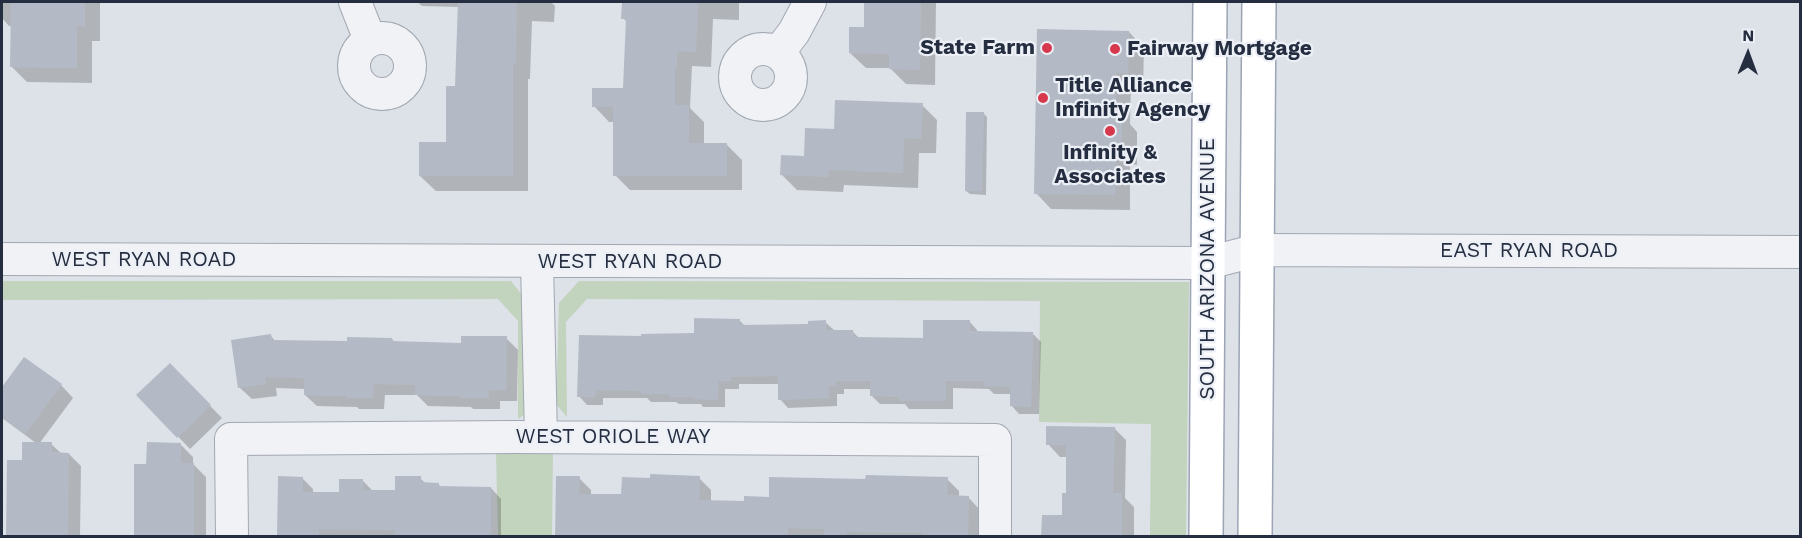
<!DOCTYPE html>
<html>
<head>
<meta charset="utf-8">
<style>
  body { margin:0 }
  #map { position:relative; width:1802px; height:538px; overflow:hidden; background:#dde1e8; font-family:"Work Sans",sans-serif }
  canvas { display:block }
  .frame { position:absolute; inset:0; border:3px solid #252e40; pointer-events:none }
  .north { position:absolute; left:1718px; top:24px; width:60px; height:60px; -webkit-text-stroke:4px #ecf0f6; paint-order:stroke; rotate:1deg; font-size:16px; font-weight:700; line-height:24px; text-align:center; color:#252e40 }
  .north::after { content:''; display:block; margin:auto; width:21px; height:27px; background:#252e40; clip-path:polygon(50% 0,100% 100%,50% 72%,0 100%) }
</style>
</head>
<body>
<div id="map">
<canvas width="1802" height="538"></canvas>
<div class="frame"></div>
<div class="north">N</div>
</div>
<script>
const g = document.querySelector('canvas').getContext('2d');
g.lineJoin = 'round';
function fill(path, color) {
  g.fillStyle = color;
  g.fill(path, 'evenodd');
}
function toPath(rows) {
  const path = new Path2D();
  for (const r of rows) {
    if (r.length === 3) {
      path.moveTo(r[0] + r[2], r[1]);
      path.arc(r[0], r[1], r[2], 0, 2 * Math.PI);
      continue;
    }
    path.moveTo(r[0], r[1]);
    for (let i = 2; i < r.length; i += 2) path.lineTo(r[i], r[i + 1]);
  }
  return path;
}
function trace(path, color, width, dash) {
  g.strokeStyle = color;
  g.lineWidth = width;
  g.lineCap = dash ? 'butt' : 'round';
  g.setLineDash(dash || []);
  g.stroke(path);
}
function label(font, color, halo, rows, align = 'center') {
  g.font = font + ' "Work Sans",sans-serif';
  g.lineWidth = 4.5;
  g.setLineDash([]);
  g.textBaseline = 'middle';
  g.strokeStyle = halo;
  g.fillStyle = color;
  for (const [text, x, y, turn = 0] of rows) {
    g.save();
    g.translate(x, y);
    g.rotate((+turn || 0) * Math.PI / 180);
    g.textAlign = isNaN(turn) ? turn : align;
    if (halo) g.strokeText(text, 0, 0);
    g.fillText(text, 0, 0);
    g.restore();
  }
}
const green = toPath([
  [2,281,511,281,526,300,525,414,518,419,518,321,498,299,2,300],
  [579,281,1189,282,1186,536,1150,536,1151,424,1039,422,1040,301,587,299,566,322,567,417,556,404,559,303],
  [496,452,553,452,552,536,498,536]
]);
const shadow = toPath([
  [2,2,100,2,100,41,92,41,92,83,27,82,12,67,12,26,9,26,2,18],
  [417,2,551,2,555,6,554,22,532,21,530,79,528,79,528,191,436,191,420,176,447,144,457,88,459,7,422,6],
  [624,2,739,2,739,20,713,19,711,67,692,66,690,108,704,122,704,144,726,144,742,160,742,190,630,190,615,175,615,122,609,122,594,106,624,89,627,22,623,18],
  [866,2,936,2,935,85,906,84,890,68,866,68,850,53,866,28],
  [1129,32,1144,48,1143,88,1131,88,1130,124,1137,132,1137,165,1130,164,1130,210,1051,209,1036,193],
  [922,105,937,120,936,153,919,153,918,188,844,185,843,192,797,190,781,174,806,158,835,131],
  [983,113,987,117,986,195,970,194,966,191],
  [739,320,745,326,810,325,825,322,834,330,853,332,860,339,924,340,969,321,977,330,977,332,1033,334,1041,342,1039,414,1019,414,1011,405,1011,394,994,394,989,389,953,388,953,409,909,409,905,404,880,404,871,395,871,389,844,389,844,394,837,394,837,406,788,408,780,399,779,384,739,384,739,389,725,389,725,407,703,407,701,404,679,404,676,402,651,402,647,398,603,398,603,405,587,405,579,396,642,338,695,335],
  [270,335,276,342,348,343,392,339,395,343,462,344,506,338,518,350,517,401,500,401,500,409,473,409,471,407,428,406,417,395,385,395,384,409,359,409,357,407,317,406,305,395,305,389,276,388,277,396,252,399,240,388,233,341],
  [25,359,61,385,73,398,39,444,51,444,62,454,69,454,81,466,80,536,6,536,23,462,36,443,2,418,2,390],
  [170,365,222,418,190,449,138,395],
  [1114,428,1126,440,1125,498,1134,507,1134,536,1044,536,1064,517,1067,494,1068,457,1060,457,1048,444],
  [181,445,193,457,193,464,206,477,206,536,136,536,148,466],
  [302,478,313,489,313,493,340,494,362,480,373,491,397,492,420,478,426,484,438,484,441,487,491,488,501,499,501,536,278,536],
  [579,478,591,490,591,495,623,496,699,478,711,490,711,502,745,502,867,481,947,479,959,491,959,497,968,497,980,510,980,536,556,536]
]);
const building = toPath([
  [11,2,85,2,85,27,77,26,77,68,10,67],
  [458,2,517,2,516,64,513,64,513,176,419,176,419,142,446,142,446,86,455,86],
  [622,2,698,2,696,52,677,51,677,69,675,69,675,105,689,105,689,143,727,143,727,176,613,176,613,107,592,107,592,88,623,88,626,19,621,19],
  [864,2,921,2,920,70,889,69,889,54,849,53,849,27,864,27],
  [1037,29,1129,31,1128,73,1116,73,1115,114,1122,115,1122,150,1116,150,1115,195,1034,194],
  [835,100,923,103,921,139,904,138,903,173,829,170,828,177,780,175,781,155,804,156,805,128,834,129],
  [966,112,984,112,982,191,965,191],
  [694,318,740,319,740,325,808,324,808,321,826,320,826,330,853,330,854,337,923,338,923,320,970,320,970,331,1033,332,1031,407,1010,406,1010,387,984,386,984,381,946,381,946,401,899,401,899,397,870,396,870,381,836,381,836,386,829,386,829,398,778,400,778,376,731,377,731,381,718,381,718,400,693,399,693,397,669,397,669,394,641,394,641,391,596,390,595,397,577,397,579,335,641,336,641,334,694,333],
  [271,334,272,340,347,341,347,337,392,338,392,341,461,343,461,336,507,336,506,390,489,390,489,398,460,398,460,396,415,395,415,385,374,384,373,398,346,398,346,396,304,395,304,378,265,377,266,384,238,388,231,340],
  [24,357,62,384,25,434,2,417,2,387],
  [170,363,211,405,177,438,136,395],
  [1046,426,1115,427,1113,493,1122,493,1122,537,1041,537,1042,515,1062,515,1062,493,1066,493,1066,445,1046,445],
  [22,442,52,442,52,452,69,453,68,537,6,537,7,460,22,460],
  [147,442,181,443,181,463,194,463,194,537,134,537,134,464,146,464],
  [650,474,700,476,699,500,744,501,744,496,769,497,769,477,865,479,866,475,948,477,947,495,969,496,968,537,922,537,922,533,847,532,847,537,824,537,824,529,788,528,788,537,599,535,599,537,555,537,556,476,580,476,579,494,621,494,622,477,650,478],
  [278,476,303,477,303,492,339,492,339,479,363,479,363,490,395,490,395,476,421,476,421,482,439,483,439,486,491,487,491,536,438,535,438,537,394,537,395,530,319,529,319,537,277,537]
]);
const minor = toPath([
  [355,2,370,40],
  [382,66,28],
  [763,77,28],
  [778,53,794,32,810,2],
  [2,259,1208,263,1258,250,1800,252],
  [537,262,541,437],
  [232,536,231,439,516,437,995,440,995,536]
]);
const major = toPath([
  [1206,536,1210,2],
  [1255,536,1259,2]
]);
const markers = [
  [1047,48,6,"#d7384c"],
  [1115,49,6,"#d7384c"],
  [1043,98,6,"#d7384c"],
  [1110,131,6,"#d7384c"]
];
const poiNames = [
  ["State Farm",1035,48,"right"],
  ["Fairway Mortgage",1127,49],
  ["Title Alliance",1055,86],
  ["Infinity Agency",1055,110],
  ["Infinity &",1110,153,"center"],
  ["Associates",1110,177,"center"]
];
const streetNames = [
  ["EAST RYAN ROAD",1529,251],
  ["WEST RYAN ROAD",144,260],
  ["WEST RYAN ROAD",630,262],
  ["SOUTH ARIZONA AVENUE",1208,269,-90],
  ["WEST ORIOLE WAY",613,437]
];
fill(green, '#c2d3be');
fill(shadow, '#0003');
fill(building, '#b4bac5');
trace(minor, '#a2a8b2', 34);
trace(major, '#9ca5b5', 36);
trace(minor, '#f0f2f6', 32);
trace(major, '#fff', 33);
for (const [x, y, r, color] of markers) {
  const dot = new Path2D();
  dot.arc(x, y, r, 0, 2 * Math.PI);
  g.fillStyle = color;
  g.fill(dot);
  trace(dot, '#ecf0f6', 2);
}
label('bold 21px', '#252e40', '#ecf0f6', poiNames, 'left');
label('21px', '#252e40', '#ecf0f6', streetNames);
</script>
</body>
</html>
